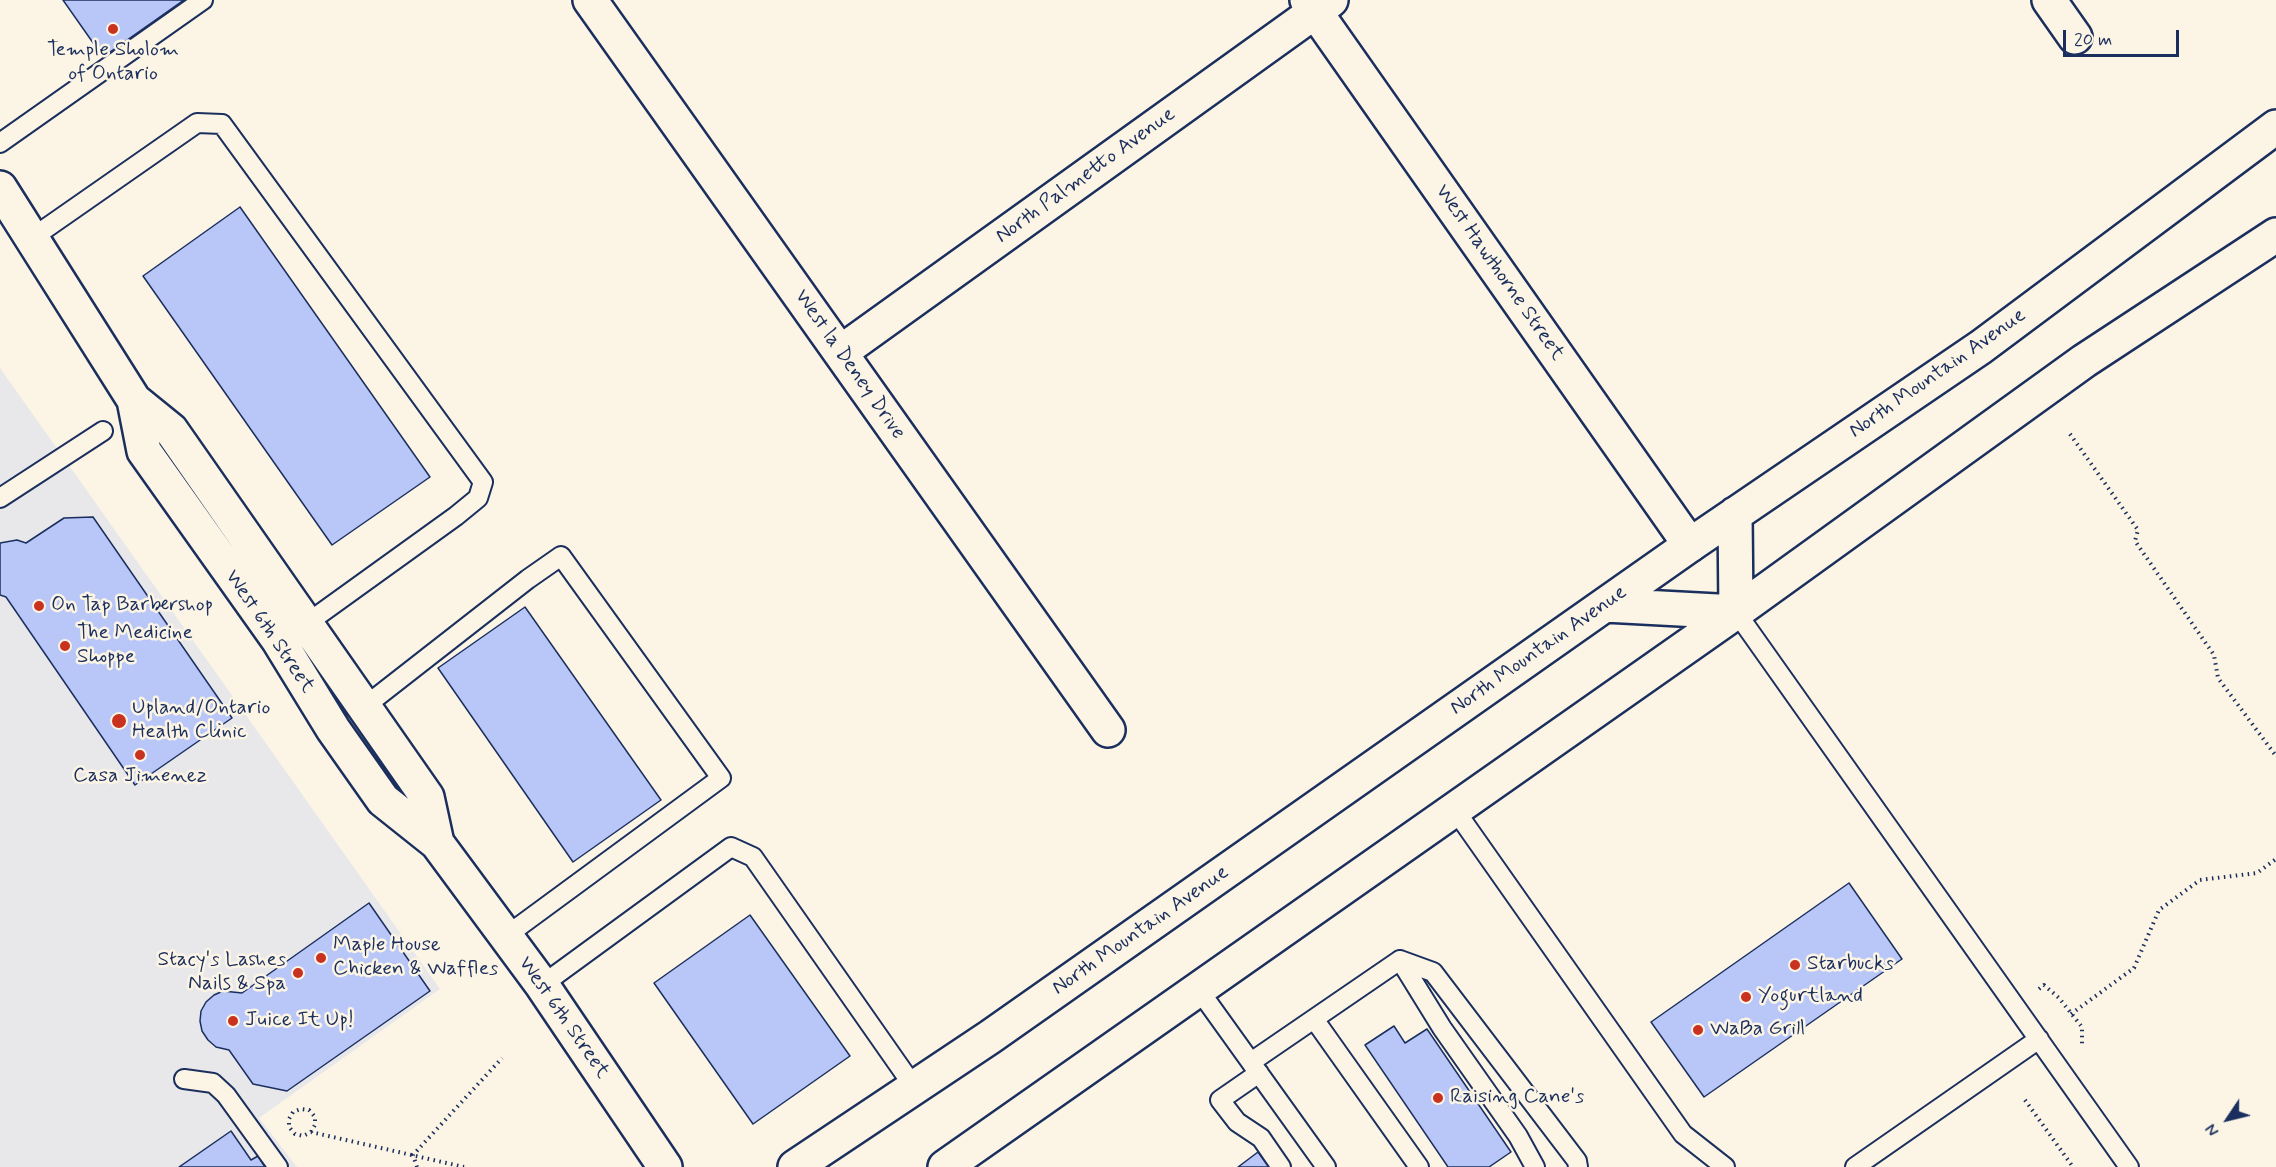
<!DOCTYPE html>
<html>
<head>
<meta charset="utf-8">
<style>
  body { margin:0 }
  #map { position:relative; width:2276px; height:1167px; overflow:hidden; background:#fcf5e5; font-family:Mynerve,sans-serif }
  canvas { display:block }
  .north { position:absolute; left:2198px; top:1089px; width:60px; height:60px; -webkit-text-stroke:4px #fcf5e5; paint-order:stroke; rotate:235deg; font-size:16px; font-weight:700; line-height:24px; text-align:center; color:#1b2f5e }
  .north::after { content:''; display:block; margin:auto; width:21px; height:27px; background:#1b2f5e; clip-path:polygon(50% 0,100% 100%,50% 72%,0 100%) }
  .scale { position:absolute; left:2063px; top:30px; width:116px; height:27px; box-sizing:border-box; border:3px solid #1b2f5e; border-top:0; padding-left:8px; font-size:18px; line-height:21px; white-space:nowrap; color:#1b2f5e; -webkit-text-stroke:4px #fcf5e5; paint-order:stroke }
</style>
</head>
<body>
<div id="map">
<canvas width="2276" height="1167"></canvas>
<div class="north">N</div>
<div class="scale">20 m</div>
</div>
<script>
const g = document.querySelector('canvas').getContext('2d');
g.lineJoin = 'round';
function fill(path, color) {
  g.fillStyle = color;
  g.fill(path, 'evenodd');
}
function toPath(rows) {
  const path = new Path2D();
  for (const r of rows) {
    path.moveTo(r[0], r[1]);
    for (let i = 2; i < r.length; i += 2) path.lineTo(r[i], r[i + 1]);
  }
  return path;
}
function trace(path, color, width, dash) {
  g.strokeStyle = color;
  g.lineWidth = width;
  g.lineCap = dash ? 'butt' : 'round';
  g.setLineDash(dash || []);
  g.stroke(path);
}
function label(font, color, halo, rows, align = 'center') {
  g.font = font + ' Mynerve,sans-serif';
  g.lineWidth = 5;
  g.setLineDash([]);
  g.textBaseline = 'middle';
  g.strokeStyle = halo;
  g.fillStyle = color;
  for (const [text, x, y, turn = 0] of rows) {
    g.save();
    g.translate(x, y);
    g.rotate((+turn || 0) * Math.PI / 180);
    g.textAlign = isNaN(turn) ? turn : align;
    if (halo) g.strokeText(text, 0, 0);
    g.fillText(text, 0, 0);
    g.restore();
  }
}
const built = toPath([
  [0,368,440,989,259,1118,297,1167,0,1167]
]);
const building = toPath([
  [63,0,184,0,103,57,63,0],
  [240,207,430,477,332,545,143,276,240,207],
  [93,517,232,718,135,785,6,597,0,595,0,543,17,540,26,543,64,518,93,517],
  [525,607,661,800,573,862,438,668,525,607],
  [1849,883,1902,959,1704,1097,1651,1022,1849,883],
  [369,903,430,991,287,1091,253,1084,229,1050,216,1047,208,1040,202,1031,200,1021,201,1011,206,1002,214,995,223,991,242,993,369,903],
  [750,915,850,1056,753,1124,654,983,750,915],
  [1394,1026,1405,1043,1427,1029,1511,1152,1489,1167,1448,1167,1365,1045,1394,1026],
  [231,1131,251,1160,258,1156,265,1167,179,1167,231,1131],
  [1258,1152,1269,1167,1238,1167,1258,1152]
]);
const path = toPath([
  [2070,434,2138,530,2135,541,2214,655,2218,678,2276,756],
  [2039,989,2044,985,2059,998,2082,1027,2082,1047],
  [2071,1014,2134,968,2159,910,2200,880,2257,873,2276,859],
  [2025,1100,2073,1167],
  [311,1132,315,1125,315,1117,309,1110,301,1109,293,1112,289,1119,289,1127,295,1134,303,1136,311,1132,464,1167],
  [417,1167,413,1155,502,1058]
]);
const lane = toPath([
  [0,143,203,0],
  [32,238,197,123,222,124,483,482,478,498,456,516,306,624],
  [0,498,103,431],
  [1736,612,2129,1167],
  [364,707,528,579,561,556,721,778,506,936],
  [1455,810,1683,1134,1725,1167],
  [1400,960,1433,972,1577,1161,1578,1167],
  [1400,960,1442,1028,1518,1136,1535,1167],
  [542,985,731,847,753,857,914,1087],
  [1199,990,1326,1167],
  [1314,1019,1419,1167],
  [1251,1062,1400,960],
  [1259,1073,1220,1100,1237,1122,1261,1138,1281,1167],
  [184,1079,213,1083,226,1095,278,1167],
  [1855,1167,2039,1039]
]);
const street = toPath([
  [590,0,1108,730],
  [1307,0,1690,545],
  [2049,0,2075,37],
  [841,352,1331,0]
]);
const secondary = toPath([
  [0,188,134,400,171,430,427,797,437,843],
  [134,400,144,451,279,641,333,729,383,800,437,843,542,985,665,1167],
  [1735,514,1736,612],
  [1605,605,1736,612],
  [795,1167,990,1037,1690,545,1981,347,2276,127],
  [945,1167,1736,612,2084,361,2276,235]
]);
const markers = [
  [113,29,6,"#c8321e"],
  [39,606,6,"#c8321e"],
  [65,646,6,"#c8321e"],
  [119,721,8,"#c8321e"],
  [140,755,6,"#c8321e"],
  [321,958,6,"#c8321e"],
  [1795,965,6,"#c8321e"],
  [298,973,6,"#c8321e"],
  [1746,997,6,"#c8321e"],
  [233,1021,6,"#c8321e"],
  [1698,1030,6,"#c8321e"],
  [1438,1098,6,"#c8321e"]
];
const poiNames = [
  ["Temple Sholom",113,51,"center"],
  ["of Ontario",113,75,"center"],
  ["On Tap Barbershop",51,606],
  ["The Medicine",77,634],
  ["Shoppe",77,658],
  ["Upland/Ontario",132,709],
  ["Health Clinic",132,733],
  ["Casa Jimenez",140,777,"center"],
  ["Maple House",333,946],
  ["Chicken & Waffles",333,970],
  ["Stacy's Lashes",286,961,"right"],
  ["Nails & Spa",286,985,"right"],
  ["Starbucks",1807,965],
  ["Yogurtland",1758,997],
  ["Juice It Up!",245,1021],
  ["WaBa Grill",1710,1030],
  ["Raising Cane's",1450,1098]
];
const streetNames = [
  ["North Palmetto Avenue",1086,176,-36],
  ["West Hawthorne Street",1499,273,55],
  ["West la Deney Drive",849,365,55],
  ["North Mountain Avenue",1938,374,-35],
  ["West 6th Street",269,632,56],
  ["North Mountain Avenue",1539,651,-35],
  ["North Mountain Avenue",1141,931,-35],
  ["West 6th Street",563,1018,55]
];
fill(built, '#e8e7ea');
fill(building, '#b8c7f7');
trace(building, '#1b2f5e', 1.5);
trace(lane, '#1b2f5e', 22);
trace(street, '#1b2f5e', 38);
trace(secondary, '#1b2f5e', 38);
trace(path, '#1b2f5e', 4, [1.5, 4.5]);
trace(lane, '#fcf5e5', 18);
trace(street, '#fcf5e5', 33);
trace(secondary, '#fcf5e5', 33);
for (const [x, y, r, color] of markers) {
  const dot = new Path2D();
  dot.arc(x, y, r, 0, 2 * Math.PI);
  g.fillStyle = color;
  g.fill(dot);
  trace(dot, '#fcf5e5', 2);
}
label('21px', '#1b2f5e', '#fcf5e5', poiNames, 'left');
label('21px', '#1b2f5e', '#fcf5e5', streetNames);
</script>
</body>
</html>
